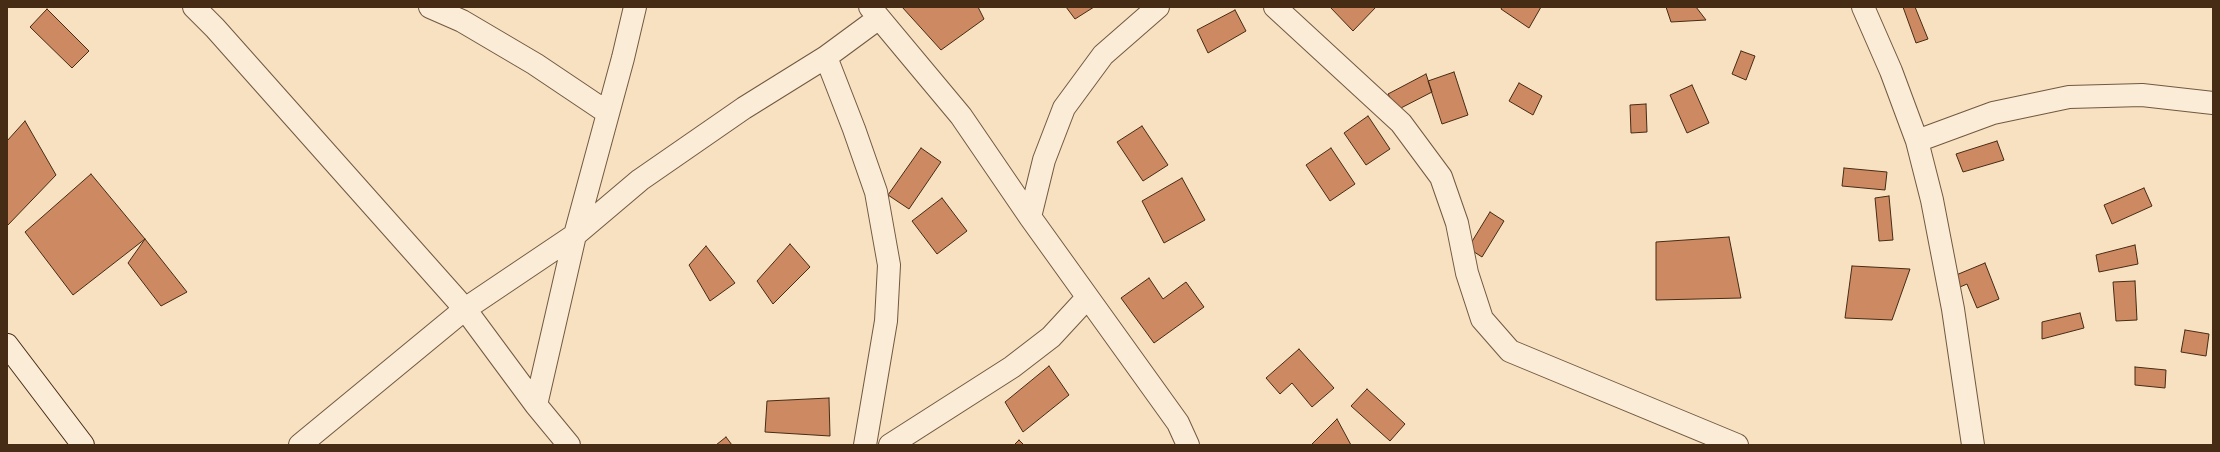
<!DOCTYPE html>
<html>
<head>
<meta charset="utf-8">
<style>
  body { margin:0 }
  #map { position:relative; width:2220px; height:452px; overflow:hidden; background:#f7e1c1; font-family:Alegreya,serif }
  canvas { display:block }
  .frame { position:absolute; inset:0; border:8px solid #462b15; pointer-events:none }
</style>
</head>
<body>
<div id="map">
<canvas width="2220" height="452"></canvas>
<div class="frame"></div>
</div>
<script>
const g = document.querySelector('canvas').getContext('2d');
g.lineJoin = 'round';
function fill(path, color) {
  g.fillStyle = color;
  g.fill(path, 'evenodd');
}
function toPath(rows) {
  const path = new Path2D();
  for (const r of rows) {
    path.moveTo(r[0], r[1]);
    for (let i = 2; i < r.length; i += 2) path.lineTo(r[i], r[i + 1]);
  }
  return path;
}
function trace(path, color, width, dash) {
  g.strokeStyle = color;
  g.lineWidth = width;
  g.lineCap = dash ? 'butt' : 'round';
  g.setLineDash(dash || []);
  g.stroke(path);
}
const building = toPath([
  [902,7,978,7,984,19,941,50,902,7],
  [1066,7,1094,7,1075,19,1066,7],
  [1330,7,1376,7,1353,31,1330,7],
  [1502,7,1541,7,1529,28,1501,9,1502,7],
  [1666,7,1696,7,1706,20,1671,22,1666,7],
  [1903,7,1915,7,1928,39,1916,43,1903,7],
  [47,9,89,51,72,68,30,27,47,9],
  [1235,10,1246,31,1208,53,1197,30,1235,10],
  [1741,51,1755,56,1746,80,1732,74,1741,51],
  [1454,72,1468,115,1442,124,1428,81,1454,72],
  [1426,74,1432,92,1397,110,1388,94,1426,74],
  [1519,83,1542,96,1533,115,1509,101,1519,83],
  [1692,85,1709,123,1687,133,1670,95,1692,85],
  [1646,104,1647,132,1631,133,1630,105,1646,104],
  [1368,116,1390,149,1366,165,1344,133,1368,116],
  [25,121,56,175,7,226,7,141,25,121],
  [1142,126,1168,165,1143,181,1117,142,1142,126],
  [1997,141,2004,160,1963,172,1956,154,1997,141],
  [921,148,941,162,909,209,888,195,921,148],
  [1331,148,1355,184,1330,201,1306,165,1331,148],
  [1844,168,1887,172,1885,190,1842,186,1844,168],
  [91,174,145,239,73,295,25,232,91,174],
  [1182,178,1205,220,1164,243,1142,201,1182,178],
  [2144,188,2152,206,2112,224,2104,205,2144,188],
  [1889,196,1893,240,1879,241,1875,198,1889,196],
  [942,198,967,231,937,254,912,221,942,198],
  [1490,212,1504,221,1482,257,1468,248,1490,212],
  [1729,237,1741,298,1656,300,1656,242,1729,237],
  [145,239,187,292,161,306,128,263,145,239],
  [790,244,810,267,773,304,757,281,790,244],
  [2135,245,2138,264,2099,272,2096,255,2135,245],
  [706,246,735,283,710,301,689,265,706,246],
  [1985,263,1999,299,1977,308,1967,284,1953,290,1949,278,1985,263],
  [1852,266,1910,269,1892,320,1845,318,1852,266],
  [1149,278,1163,299,1186,282,1204,307,1154,343,1121,298,1149,278],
  [2135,281,2137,320,2116,321,2113,282,2135,281],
  [2080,313,2084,328,2042,339,2042,322,2080,313],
  [2185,330,2209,334,2206,356,2181,352,2185,330],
  [1299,349,1334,388,1312,407,1292,383,1280,394,1266,378,1299,349],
  [1049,366,1069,395,1023,432,1005,402,1049,366],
  [2135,367,2166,370,2165,388,2135,385,2135,367],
  [1367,389,1405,424,1390,441,1351,406,1367,389],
  [829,398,830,436,765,432,767,401,829,398],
  [1337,419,1351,445,1311,445,1337,419],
  [726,437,732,445,716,445,726,437],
  [1019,440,1024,445,1014,445,1019,440]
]);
const minor = toPath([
  [194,7,215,28,465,309,536,405,569,445],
  [430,7,462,21,535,64,608,113],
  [870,7,961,116,1030,217,1178,423,1188,445],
  [1275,7,1401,123,1441,177,1457,223,1467,273,1482,319,1510,351,1737,445],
  [1863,7,1891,71,1917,141,1932,200,1953,309,1973,445],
  [826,57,854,129,876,192,889,265,886,321,865,445],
  [1917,141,1993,113,2069,97,2142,95,2213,103],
  [1030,217,1044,160,1064,108,1103,55,1158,7],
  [536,405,575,235,623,58,635,7],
  [300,445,465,309,575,235,640,180,744,108,826,57,879,18],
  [890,445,1012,367,1051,337,1087,298]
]);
const secondary = toPath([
  [7,345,83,445]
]);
fill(building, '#cd8961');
trace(building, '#462b15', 1);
trace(minor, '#725840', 24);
trace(secondary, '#462b15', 24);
trace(minor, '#faecd7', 22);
trace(secondary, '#faecd7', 22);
</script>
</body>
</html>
